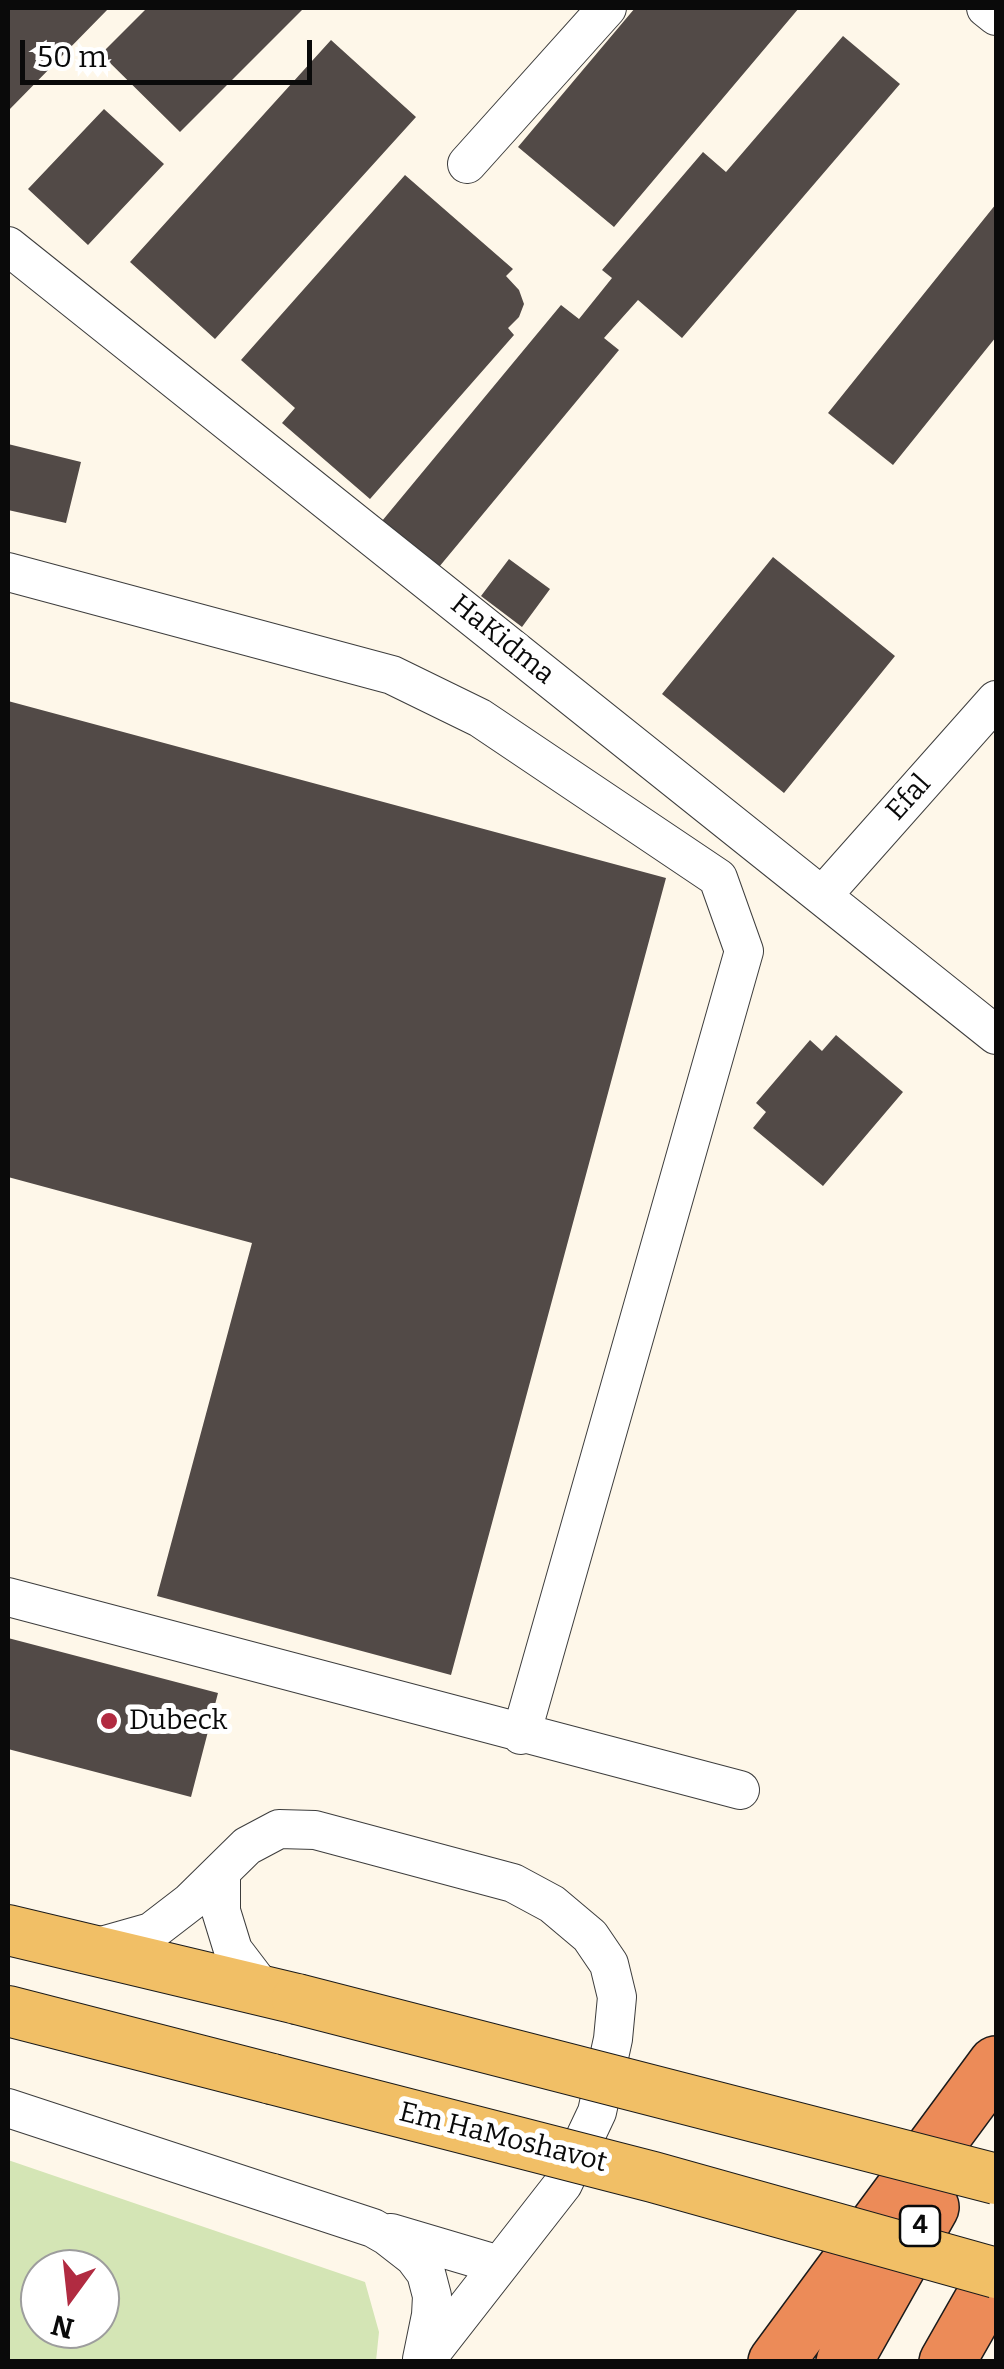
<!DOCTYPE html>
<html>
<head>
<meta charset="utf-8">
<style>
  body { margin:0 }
  #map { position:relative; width:1004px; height:2369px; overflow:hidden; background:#fef7e9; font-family:Bitter,serif }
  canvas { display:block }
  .frame { position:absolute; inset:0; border:10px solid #0a0a0a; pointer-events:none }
  .north { position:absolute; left:20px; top:2249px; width:100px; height:100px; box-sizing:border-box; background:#fff; border:2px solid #9d9d9d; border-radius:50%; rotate:195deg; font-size:28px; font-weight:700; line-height:40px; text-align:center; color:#0a0a0a }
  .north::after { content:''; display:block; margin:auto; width:35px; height:45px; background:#b12b41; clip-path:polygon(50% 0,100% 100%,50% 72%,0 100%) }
  .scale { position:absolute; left:20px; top:40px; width:292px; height:45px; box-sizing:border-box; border:5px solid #0a0a0a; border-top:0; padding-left:12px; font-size:30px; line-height:35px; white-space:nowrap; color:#0a0a0a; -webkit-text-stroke:8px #fff; paint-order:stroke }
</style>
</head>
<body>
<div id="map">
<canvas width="1004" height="2369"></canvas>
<div class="frame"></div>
<div class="north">N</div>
<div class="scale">50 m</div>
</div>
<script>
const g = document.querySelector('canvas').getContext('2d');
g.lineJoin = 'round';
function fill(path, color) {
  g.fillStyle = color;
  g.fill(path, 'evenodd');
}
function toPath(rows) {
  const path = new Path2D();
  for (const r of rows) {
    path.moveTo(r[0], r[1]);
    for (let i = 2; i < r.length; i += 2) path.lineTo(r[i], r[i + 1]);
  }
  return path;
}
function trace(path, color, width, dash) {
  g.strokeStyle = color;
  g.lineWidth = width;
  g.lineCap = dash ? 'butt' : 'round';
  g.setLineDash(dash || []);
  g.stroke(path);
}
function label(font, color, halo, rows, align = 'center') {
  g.font = font + ' Bitter,serif';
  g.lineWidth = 10;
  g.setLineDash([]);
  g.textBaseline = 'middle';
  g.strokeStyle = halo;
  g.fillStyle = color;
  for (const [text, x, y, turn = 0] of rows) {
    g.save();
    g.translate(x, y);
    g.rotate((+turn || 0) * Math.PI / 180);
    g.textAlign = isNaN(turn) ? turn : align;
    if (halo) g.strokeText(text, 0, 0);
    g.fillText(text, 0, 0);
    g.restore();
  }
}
const green = toPath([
  [8,2160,365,2282,379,2332,376,2361,8,2361],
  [40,2269,100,2269,100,2329,40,2329]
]);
const building = toPath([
  [8,8,109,8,8,111],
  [147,8,304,8,180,132,101,54],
  [635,8,799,8,614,227,518,147],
  [843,36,900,84,682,338,638,300,604,338,619,350,439,567,382,521,561,305,579,319,612,278,602,270,703,152,726,172],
  [331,40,416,117,215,339,130,262],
  [104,109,164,164,88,245,28,189],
  [405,175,513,269,506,276,519,290,524,304,519,317,508,328,514,335,370,499,282,423,295,408,241,360],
  [996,204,996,337,893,465,828,413],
  [8,444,81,462,66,523,8,510],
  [773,557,895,656,784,793,662,694],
  [509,559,550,589,522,627,481,596],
  [8,701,666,878,451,1675,157,1596,252,1243,8,1177],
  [836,1035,903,1092,823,1186,753,1128,766,1112,756,1103,810,1040,822,1051],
  [8,1638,218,1693,191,1797,8,1749]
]);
const minor = toPath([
  [986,8,996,16],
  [467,164,607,8],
  [8,246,996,1035],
  [8,572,392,675,480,718,718,878,744,951,521,1735],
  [822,896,996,700],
  [8,1597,740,1790],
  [221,1873,221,1911,233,1950,265,1992],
  [91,1949,151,1932,190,1902,247,1846,279,1829,315,1830,513,1883,552,1904,590,1936,609,1964,617,1997,613,2039,597,2112,563,2184,424,2362],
  [8,2108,373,2228,387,2236,414,2257,426,2273,432,2296,431,2315,422,2359],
  [391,2233,499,2265]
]);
const major = toPath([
  [8,1930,297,1999],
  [8,2011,272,2079]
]);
const highway = toPath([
  [776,2362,996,2064],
  [844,2362,931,2207],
  [947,2362,996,2276]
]);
const majorBridge = toPath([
  [297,1999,996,2179],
  [272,2079,653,2177,996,2273]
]);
const markers = [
  [109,1721,10,"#b12b41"]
];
const shields = [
  [920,2226,40]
];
const shieldNames = [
  ["4",920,2226]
];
const streetNames = [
  ["HaKidma",502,640,39],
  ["Efal",909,798,-48],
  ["Em HaMoshavot",503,2138,14]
];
const poiNames = [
  ["Dubeck",129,1721]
];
fill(green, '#d4e5b5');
fill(building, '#524a47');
trace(minor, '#3d3d3d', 40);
trace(major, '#1b1b1b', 52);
trace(highway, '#1b1b1b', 58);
trace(minor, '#fff', 38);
trace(major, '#f1bf66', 50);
trace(highway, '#ec8b58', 55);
trace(majorBridge, '#1b1b1b', 52, []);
trace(majorBridge, '#f1bf66', 50);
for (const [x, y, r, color] of markers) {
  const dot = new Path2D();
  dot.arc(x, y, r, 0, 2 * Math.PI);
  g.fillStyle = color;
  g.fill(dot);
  trace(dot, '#fff', 4);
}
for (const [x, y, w] of shields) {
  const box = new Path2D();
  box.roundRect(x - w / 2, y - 20, w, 40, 8);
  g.fillStyle = '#fff';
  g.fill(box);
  trace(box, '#0a0a0a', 2.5);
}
label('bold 25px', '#0a0a0a', null, shieldNames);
label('28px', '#0a0a0a', '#fff', streetNames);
label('28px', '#0a0a0a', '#fff', poiNames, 'left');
</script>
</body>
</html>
